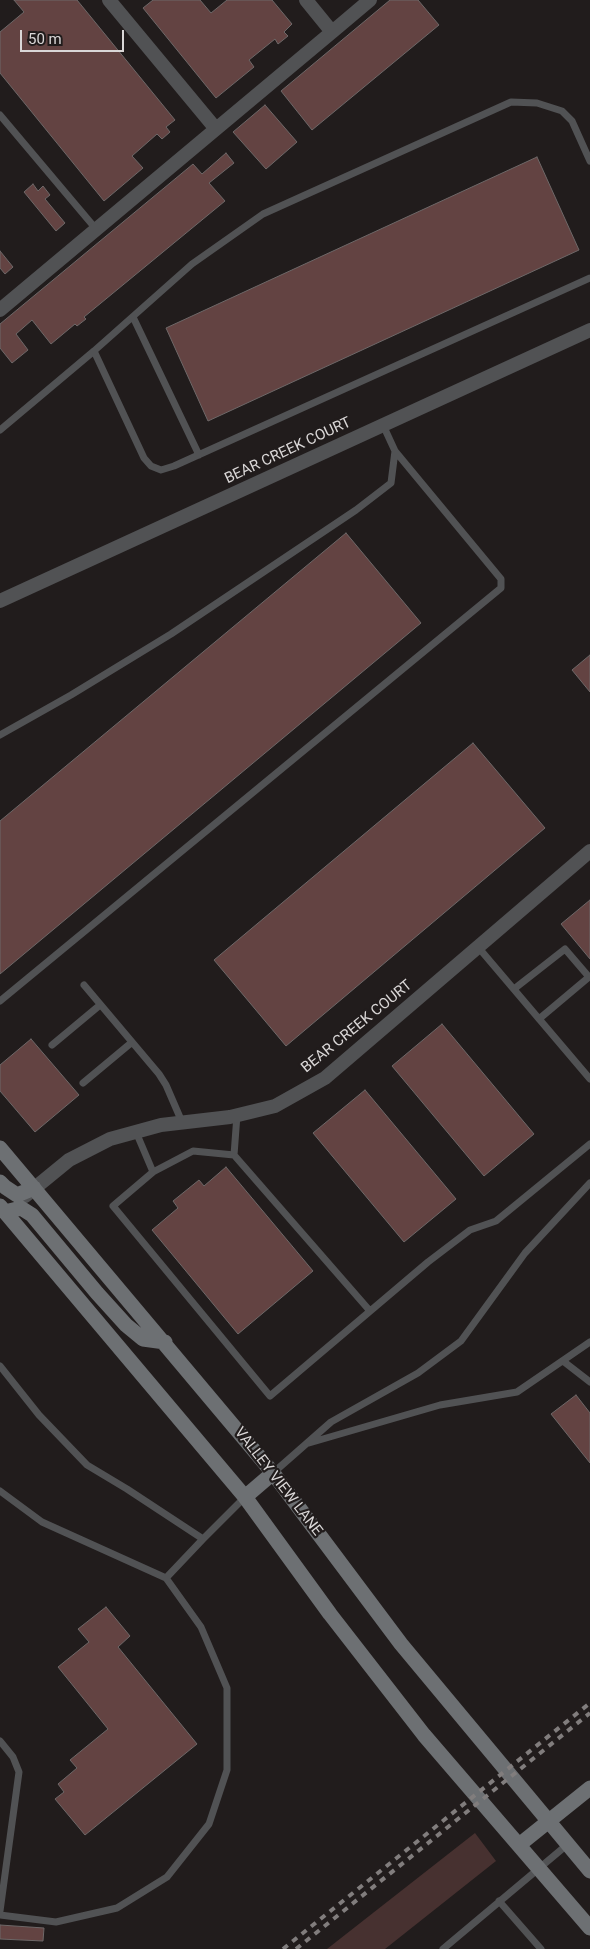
<!DOCTYPE html>
<html>
<head>
<meta charset="utf-8">
<style>
  body { margin:0 }
  #map { position:relative; width:590px; height:1949px; overflow:hidden; background:#211c1c; font-family:Roboto,sans-serif }
  canvas { display:block }
  .scale { position:absolute; left:20px; top:30px; width:104px; height:22px; box-sizing:border-box; border:2px solid #dad7d7; border-top:0; padding-left:6px; font-size:15px; line-height:18px; white-space:nowrap; color:#dad7d7; -webkit-text-stroke:4px #211c1c; paint-order:stroke }
</style>
</head>
<body>
<div id="map">
<canvas width="590" height="1949"></canvas>
<div class="scale">50 m</div>
</div>
<script>
const g = document.querySelector('canvas').getContext('2d');
g.lineJoin = 'round';
function fill(path, color) {
  g.fillStyle = color;
  g.fill(path, 'evenodd');
}
function toPath(rows) {
  const path = new Path2D();
  for (const r of rows) {
    path.moveTo(r[0], r[1]);
    for (let i = 2; i < r.length; i += 2) path.lineTo(r[i], r[i + 1]);
  }
  return path;
}
function trace(path, color, width, dash) {
  g.strokeStyle = color;
  g.lineWidth = width;
  g.lineCap = dash ? 'butt' : 'round';
  g.setLineDash(dash || []);
  g.stroke(path);
}
function label(font, color, halo, rows, align = 'center') {
  g.font = font + ' Roboto,sans-serif';
  g.lineWidth = 4.5;
  g.setLineDash([]);
  g.textBaseline = 'middle';
  g.strokeStyle = halo;
  g.fillStyle = color;
  for (const [text, x, y, turn = 0] of rows) {
    g.save();
    g.translate(x, y);
    g.rotate((+turn || 0) * Math.PI / 180);
    g.textAlign = isNaN(turn) ? turn : align;
    if (halo) g.strokeText(text, 0, 0);
    g.fillText(text, 0, 0);
    g.restore();
  }
}
const green = toPath([
  [475,1833,496,1861,385,1949,327,1949]
]);
const building = toPath([
  [14,0,77,0,175,120,166,127,170,132,162,139,157,134,132,156,143,168,104,201,0,73,0,32,24,12,14,0],
  [153,0,200,0,211,13,227,0,272,0,292,24,284,32,288,36,278,44,275,39,249,60,254,67,216,98,143,8,153,0],
  [390,0,418,0,439,25,312,130,281,91,390,0],
  [265,105,297,142,266,169,233,132,265,105],
  [226,153,234,163,209,183,225,201,84,317,86,319,77,326,75,324,51,344,32,320,16,334,28,350,12,363,0,348,0,324,193,164,202,174,226,153],
  [537,157,579,250,208,421,166,328,537,157],
  [33,184,38,191,43,186,50,195,45,199,65,223,56,231,24,192,33,184],
  [0,251,13,267,5,274,0,268,0,251],
  [346,533,421,623,0,974,0,821,346,533],
  [590,655,590,692,572,670,590,655],
  [473,743,545,828,286,1046,214,960,473,743],
  [590,900,590,959,561,924,590,900],
  [442,1024,534,1134,484,1176,392,1066,442,1024],
  [31,1039,79,1095,35,1132,0,1091,0,1065,31,1039],
  [365,1090,456,1199,404,1242,313,1133,365,1090],
  [226,1167,313,1271,238,1334,152,1230,178,1208,173,1201,199,1180,204,1186,226,1167],
  [576,1395,590,1413,590,1463,551,1414,576,1395],
  [106,1607,130,1636,118,1647,197,1744,85,1835,55,1799,64,1792,58,1784,77,1768,70,1760,108,1729,58,1667,89,1642,78,1629,106,1607],
  [0,1925,44,1928,43,1941,0,1939,0,1925]
]);
const lane = toPath([
  [0,115,96,229],
  [133,317,199,455],
  [94,351,144,458,151,466,161,470,174,466,590,278],
  [0,430,94,351,192,264,263,214,511,102,537,103,562,111,572,121,590,161],
  [0,735,71,695,171,634,356,510,391,483,395,451,383,425],
  [478,947,590,1079],
  [84,985,159,1074,166,1085,182,1122],
  [514,989,565,949,589,977,539,1019],
  [0,1001,501,588,501,579,395,451],
  [52,1045,100,1005],
  [83,1083,131,1043],
  [136,1132,153,1172,113,1206,270,1396,428,1262,470,1230,496,1221,590,1144],
  [234,1155,370,1311],
  [153,1172,193,1151,234,1155,237,1115],
  [563,1361,590,1382],
  [0,1366,39,1415,87,1465,127,1489,203,1539,245,1497],
  [309,1443,440,1405,517,1392,590,1342],
  [273,1473,331,1422,418,1373,461,1341,525,1253,590,1183],
  [0,1491,42,1522,166,1578],
  [0,1741,13,1757,19,1772,0,1911],
  [499,1901,541,1949],
  [0,1915,56,1922,117,1908,167,1877,209,1824,227,1770,227,1688,201,1627,166,1578,203,1539],
  [443,1949,568,1844]
]);
const street = toPath([
  [332,32,370,0],
  [216,129,332,32,306,0],
  [0,310,216,129,109,0],
  [0,601,590,330],
  [25,1196,69,1160,110,1139,161,1125,230,1117,275,1106,325,1078,590,851]
]);
const secondary = toPath([
  [0,1148,273,1473,401,1644,590,1871],
  [0,1182,5,1187,17,1195,34,1188],
  [0,1206,245,1497,330,1614,424,1735,590,1928],
  [5,1212,21,1208,32,1215,97,1293,126,1325,143,1339,165,1342],
  [245,1497,273,1473],
  [519,1845,590,1788]
]);
const rail = toPath([
  [283,1949,590,1703],
  [296,1949,590,1713]
]);
const streetNames = [
  ["BEAR CREEK COURT",288,451,-25],
  ["BEAR CREEK COURT",357,1027,-39],
  ["VALLEY VIEW LANE",278,1482,52]
];
fill(green, '#473130');
fill(building, '#634342');
trace(building, '#6e6868', 1);
trace(lane, '#515254', 7);
trace(street, '#515254', 14);
trace(secondary, '#6d7073', 15);
trace(rail, '#817d7d', 4, [6, 6]);
label('15px', '#dad7d7', '#211c1c', streetNames);
</script>
</body>
</html>
